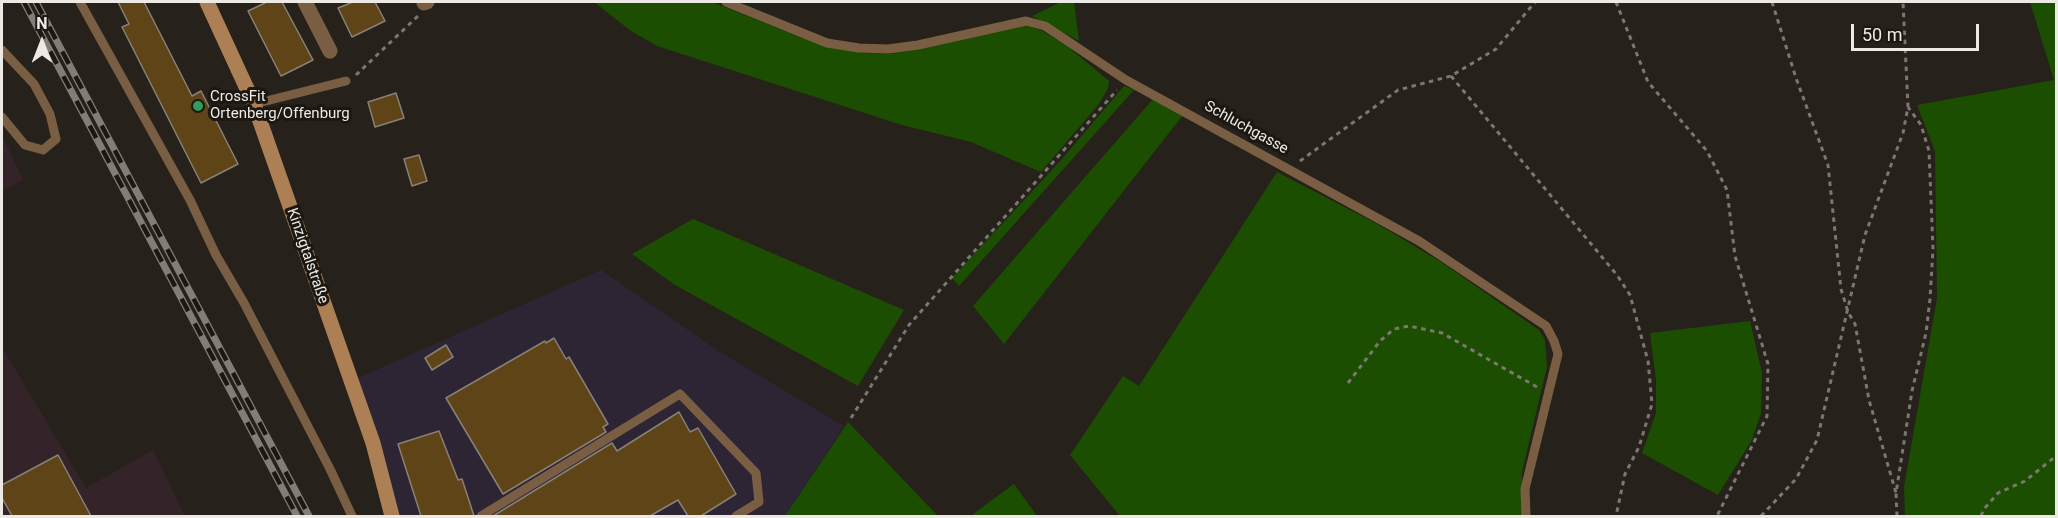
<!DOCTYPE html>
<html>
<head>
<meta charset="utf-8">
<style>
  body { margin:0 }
  #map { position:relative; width:2058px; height:518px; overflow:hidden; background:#26211a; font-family:Roboto,sans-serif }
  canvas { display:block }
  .frame { position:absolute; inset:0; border:3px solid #edeae5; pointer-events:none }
  .north { position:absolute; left:12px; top:12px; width:60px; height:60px; -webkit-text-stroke:4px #1c1811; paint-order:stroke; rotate:0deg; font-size:16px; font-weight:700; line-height:24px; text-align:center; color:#edeae5 }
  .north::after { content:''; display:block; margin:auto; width:21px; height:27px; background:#edeae5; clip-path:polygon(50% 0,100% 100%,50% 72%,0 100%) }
  .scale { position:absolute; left:1851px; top:24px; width:128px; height:27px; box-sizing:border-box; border:3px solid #edeae5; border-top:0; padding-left:8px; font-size:18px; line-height:21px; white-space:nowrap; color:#edeae5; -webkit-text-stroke:4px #1c1811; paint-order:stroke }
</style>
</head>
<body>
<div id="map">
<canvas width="2058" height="518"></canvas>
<div class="frame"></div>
<div class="north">N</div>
<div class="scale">50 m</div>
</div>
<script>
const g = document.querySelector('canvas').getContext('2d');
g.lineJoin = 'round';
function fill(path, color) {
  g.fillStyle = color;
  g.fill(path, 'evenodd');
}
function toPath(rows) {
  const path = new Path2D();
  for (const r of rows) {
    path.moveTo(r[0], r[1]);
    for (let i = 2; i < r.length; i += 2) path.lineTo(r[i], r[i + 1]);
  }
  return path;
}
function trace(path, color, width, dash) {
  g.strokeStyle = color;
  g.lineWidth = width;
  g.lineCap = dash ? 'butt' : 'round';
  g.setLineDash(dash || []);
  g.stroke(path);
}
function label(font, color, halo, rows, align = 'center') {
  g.font = font + ' Roboto,sans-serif';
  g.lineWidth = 6;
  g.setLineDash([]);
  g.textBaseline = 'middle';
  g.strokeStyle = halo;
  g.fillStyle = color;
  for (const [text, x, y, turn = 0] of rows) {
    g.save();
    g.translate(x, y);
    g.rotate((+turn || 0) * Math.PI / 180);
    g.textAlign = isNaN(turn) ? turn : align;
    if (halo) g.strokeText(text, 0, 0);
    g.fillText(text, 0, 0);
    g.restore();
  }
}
const commercial = toPath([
  [2,135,23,180,2,191],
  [2,347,86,488,153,450,185,516,2,516]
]);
const industrial = toPath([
  [601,270,720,352,844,426,785,516,399,516,358,378]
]);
const green = toPath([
  [594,2,712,2,805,39,863,53,891,54,1018,25,1028,26,1043,31,1067,46,1109,81,1108,88,1099,104,1041,172,971,142,902,125,657,46,631,31],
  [1061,2,1074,2,1079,41,1032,16],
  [2030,2,2056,2,2056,516,1905,516,1904,487,1937,298,1935,151,1917,105,2054,80],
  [1124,86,1134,90,959,286,952,278,1062,159],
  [1153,99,1183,115,1004,344,973,306],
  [1277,172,1379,225,1441,262,1539,330,1545,340,1547,367,1522,472,1522,516,1120,516,1070,455,1123,376,1139,386],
  [693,219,904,310,858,386,675,285,632,254],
  [1750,321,1762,373,1761,413,1752,440,1718,495,1642,453,1656,413,1656,380,1650,333],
  [848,422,938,516,785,516],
  [1014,484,1037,516,975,516,973,514]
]);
const building = toPath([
  [118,2,144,2,192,96,201,91,238,164,201,183,122,27,129,24,118,2],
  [267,2,282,2,313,60,281,76,248,11,267,2],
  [353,2,375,2,385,21,352,37,338,8,353,2],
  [396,93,404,118,375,127,368,102,396,93],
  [419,155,427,181,412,186,404,159,419,155],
  [554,338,566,359,569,357,608,424,603,427,606,432,503,494,446,398,545,341,546,343,554,338],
  [446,345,453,357,432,370,425,358,446,345],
  [679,412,690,432,698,428,736,494,701,516,688,516,678,500,650,516,493,516,612,443,617,451,679,412],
  [439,431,458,480,462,479,474,516,421,516,398,444,439,431],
  [58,455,91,516,12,516,2,498,2,485,58,455]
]);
const path = toPath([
  [1616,2,1648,82,1707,151,1727,190,1735,256,1768,364,1767,416,1717,516],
  [1772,2,1796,78,1828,165,1841,289,1848,312,1855,324,1869,400,1896,493],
  [356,75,418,16],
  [1451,76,1617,275,1630,295,1648,361,1652,404,1639,447,1625,474,1616,516],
  [1300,161,1398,90,1451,76,1496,49,1535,2],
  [1348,383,1380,341,1394,329,1409,326,1442,333,1537,387],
  [851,418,909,325,1117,90],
  [1761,516,1796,479,1817,440,1865,235,1903,133,1908,107,1903,2],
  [1897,516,1896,493,1912,391,1926,333,1930,299,1933,249,1929,151,1921,125,1908,107],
  [1981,516,1984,509,1998,493,2025,481,2056,456]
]);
const lane = toPath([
  [80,2,190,200,216,255,244,303,330,469,352,516],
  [726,2,827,43,859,48,888,49,918,45,1026,21,1045,26,1126,80,1419,241,1546,326,1554,341,1558,354,1525,489,1526,516],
  [2,50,34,84,50,114,56,139,43,150,25,145,2,117],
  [254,104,346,81],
  [481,516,680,394,756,473,759,502,736,516]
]);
const street = toPath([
  [305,2,330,51],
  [424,3,427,2]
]);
const secondary = toPath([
  [207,2,254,104,373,443,392,516]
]);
const rail = toPath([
  [24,2,297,516],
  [36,2,309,516]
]);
const markers = [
  [198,106,6,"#2e9e5b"]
];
const poiNames = [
  ["CrossFit",210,97],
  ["Ortenberg/Offenburg",210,114]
];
const streetNames = [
  ["Schluchgasse",1246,128,29],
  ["Kinzigtalstraße",307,256,71]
];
fill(commercial, '#35232a');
fill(industrial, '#2e2534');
fill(green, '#1c4e02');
fill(building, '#5e4416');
trace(building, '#878178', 1.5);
trace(path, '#7b7771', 3, [4.5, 4.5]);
trace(lane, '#7a5e44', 9);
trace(street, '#7a5e44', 15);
trace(secondary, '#ac7f55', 15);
trace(rail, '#817d77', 7);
trace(rail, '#1c1811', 4.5, [14]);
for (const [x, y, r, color] of markers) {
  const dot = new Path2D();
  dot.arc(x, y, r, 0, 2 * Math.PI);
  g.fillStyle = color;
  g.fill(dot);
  trace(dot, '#1c1811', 2);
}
label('15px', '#edeae5', '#1c1811', poiNames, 'left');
label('15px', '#edeae5', '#1c1811', streetNames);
</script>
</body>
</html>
